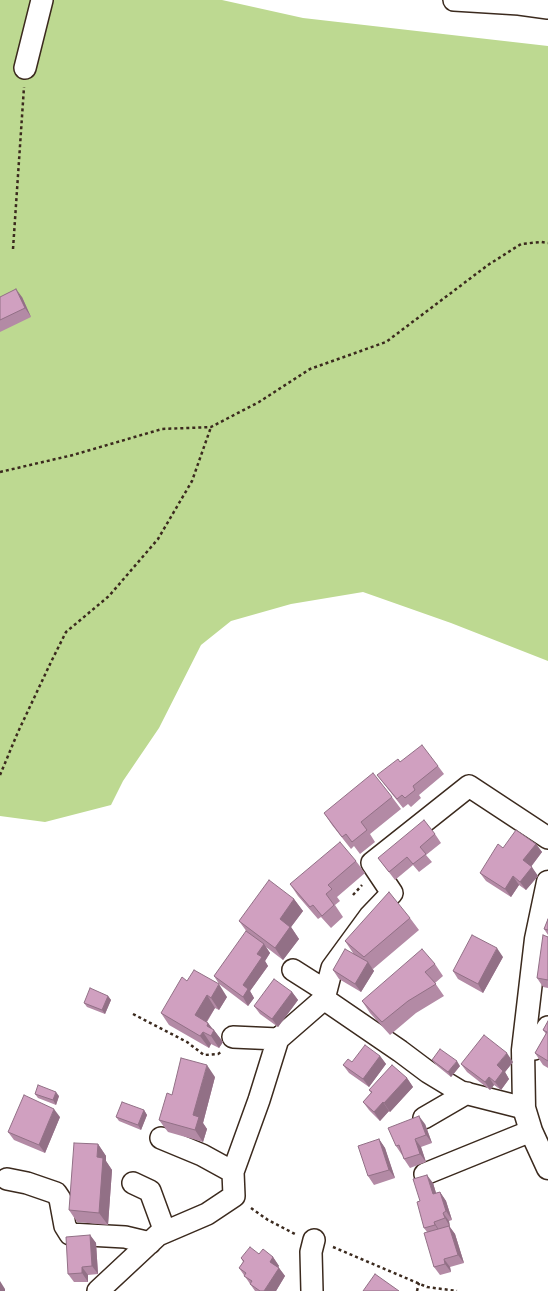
<!DOCTYPE html>
<html>
<head>
<meta charset="utf-8">
<style>
  body { margin:0 }
  canvas { display:block; background:#fff }
</style>
</head>
<body>
<canvas width="548" height="1291"></canvas>
<script>
const g = document.querySelector('canvas').getContext('2d');
g.lineJoin = 'round';
function fill(path, color) {
  g.fillStyle = color;
  g.fill(path, 'evenodd');
}
function toPath(rows) {
  const path = new Path2D();
  for (const r of rows) {
    path.moveTo(r[0], r[1]);
    for (let i = 2; i < r.length; i += 2) path.lineTo(r[i], r[i + 1]);
  }
  return path;
}
function trace(path, color, width, dash) {
  g.strokeStyle = color;
  g.lineWidth = width;
  g.lineCap = dash ? 'butt' : 'round';
  g.setLineDash(dash || []);
  g.stroke(path);
}
const green = toPath([
  [0,0,222,0,303,18,548,46,548,661,451,623,363,592,291,604,231,621,201,645,159,728,123,781,111,805,45,822,0,816]
]);
const path = toPath([
  [13,249,24,87],
  [0,472,73,455,162,429,211,427,259,402,310,369,386,342,488,265,521,244,541,242,548,243],
  [0,775,18,732,51,662,66,632,109,596,158,539,192,481,211,427],
  [353,895,362,885],
  [133,1014,187,1042,204,1055,218,1054,221,1052],
  [251,1208,268,1220,295,1234],
  [333,1247,427,1287,457,1291],
  [417,1291,419,1283]
]);
const minor = toPath([
  [454,0,519,4,548,8],
  [25,68,42,0],
  [293,970,326,991],
  [324,999,332,968,370,916,392,893,372,863,469,786,548,838],
  [233,1037,278,1039],
  [523,1050,534,1049,548,1027],
  [424,1118,467,1093],
  [161,1138,202,1155,233,1172],
  [425,1174,531,1131],
  [7,1179,27,1183,56,1193,60,1199,65,1226,70,1234,125,1237,150,1243],
  [133,1183,150,1191,165,1232],
  [98,1291,158,1235,207,1214,234,1196,233,1172,259,1100,278,1039,324,999,400,1051,428,1072,461,1092,524,1108],
  [312,1291,311,1252,314,1240]
]);
const tertiary = toPath([
  [548,882,536,939,523,1050,524,1108,531,1131,548,1168]
]);
const wall = toPath([
  [0,297,22,297,31,317,0,332],
  [400,762,438,766,444,774,419,795,421,798,411,807,408,804,403,808,377,775],
  [392,797,401,809,370,834,375,842,360,854,354,846,351,849,332,825,324,813],
  [435,834,441,843,426,855,432,862,419,872,413,865,395,880,378,858],
  [536,844,542,852,531,867,538,876,526,890,519,885,511,897,486,881,480,873,503,848],
  [356,861,365,873,337,897,340,901,335,905,343,917,331,928,321,917,318,919,298,896,290,884],
  [294,899,303,911,291,927,299,939,283,960,266,947,270,953,265,961,268,966,250,991,254,998,248,1006,219,984,214,976,247,932,239,921],
  [410,918,419,930,373,969,372,968,374,971,361,992,339,979,333,970,353,953,345,941],
  [548,919,548,935,544,929],
  [548,937,548,988,543,987,537,978],
  [503,957,483,993,458,979,453,971],
  [435,964,443,976,435,983,444,996,416,1013,390,1035,370,1013,362,1001],
  [187,981,227,997,219,1010,215,1008,207,1022,208,1023,223,1042,219,1048,211,1044,209,1048,169,1025,161,1013],
  [292,992,298,1000,278,1027,260,1014,254,1006],
  [108,996,111,1000,105,1014,87,1007,84,1003],
  [548,1021,548,1068,543,1065,535,1053,546,1034,543,1030],
  [380,1056,386,1064,369,1087,349,1073,343,1065],
  [432,1060,460,1066,451,1077,435,1064],
  [513,1062,505,1072,509,1079,501,1090,494,1085,490,1090,467,1072,461,1064],
  [215,1077,203,1123,207,1129,203,1142,168,1132,159,1120,172,1095],
  [407,1078,413,1087,390,1112,389,1111,380,1121,369,1110,363,1102,371,1093,369,1090],
  [35,1094,59,1096,56,1105,38,1098],
  [144,1110,147,1115,141,1130,119,1121,116,1117],
  [60,1117,45,1153,14,1140,8,1132],
  [425,1124,432,1143,421,1147,426,1162,410,1168,404,1159,403,1154,402,1155,396,1146],
  [379,1139,385,1148,395,1178,374,1185,368,1176],
  [98,1144,106,1156,106,1161,112,1170,108,1225,77,1222,69,1210],
  [433,1183,436,1193,440,1192,446,1201,452,1220,449,1221,450,1227,455,1234,464,1263,450,1267,451,1272,440,1275,434,1267,427,1232,424,1228,420,1201],
  [90,1235,96,1243,98,1274,88,1275,88,1282,74,1282,68,1274],
  [259,1254,273,1257,279,1266,278,1267,279,1268,285,1276,276,1291,255,1291,239,1268,243,1262,241,1258]
]);
const shadedWall = toPath([
  [16,289,22,297,31,317,25,308],
  [536,844,542,852,529,869,523,860],
  [532,867,538,876,526,890,520,882],
  [513,876,519,885,511,897,505,889],
  [294,899,303,911,291,927,299,939,283,960,275,948,280,919],
  [264,944,270,953,265,961,268,966,250,991,254,998,248,1006,243,997,243,985,257,954],
  [497,948,503,957,483,993,478,984],
  [368,962,374,971,361,992,355,984],
  [219,984,227,997,219,1010,211,998],
  [292,992,298,1000,278,1027,272,1019],
  [207,995,215,1008,203,1027,195,1015],
  [108,996,111,1000,105,1014,102,1010],
  [208,1023,214,1031,214,1030,223,1042,219,1048,211,1036,207,1026],
  [203,1032,211,1044,209,1048,200,1036],
  [507,1053,513,1062,505,1072,509,1079,501,1090,495,1082,497,1065],
  [380,1056,386,1064,369,1087,363,1079],
  [457,1061,460,1066,451,1077,448,1072],
  [207,1065,215,1077,203,1123,207,1129,203,1142,195,1130,193,1115],
  [489,1077,494,1085,490,1090,485,1082],
  [407,1078,413,1087,390,1112,384,1103],
  [56,1092,59,1096,56,1105,53,1100],
  [383,1102,389,1111,380,1121,374,1112],
  [54,1109,60,1117,45,1153,39,1145],
  [144,1110,147,1115,141,1130,138,1125],
  [419,1116,425,1124,432,1143,426,1135],
  [379,1139,385,1148,395,1178,389,1170],
  [415,1139,421,1147,426,1162,420,1154],
  [98,1144,106,1156,106,1161,112,1170,108,1225,99,1213,97,1157],
  [427,1175,433,1183,439,1203,433,1194],
  [440,1192,446,1201,452,1220,446,1211],
  [443,1213,449,1221,450,1227,445,1218],
  [434,1222,439,1230,440,1233,435,1225],
  [449,1226,455,1234,464,1263,458,1255],
  [90,1235,96,1243,98,1274,92,1266],
  [273,1257,279,1266,276,1270,270,1262],
  [444,1259,450,1267,451,1272,445,1264],
  [82,1267,88,1275,88,1282,82,1273],
  [279,1268,285,1276,276,1291,264,1291],
  [0,1281,5,1289,5,1291,0,1291]
]);
const building = toPath([
  [16,289,25,308,0,320,0,297,16,289],
  [422,745,438,766,413,786,415,790,405,798,402,795,397,799,377,775,398,759,400,762,422,745],
  [373,773,392,797,361,822,367,830,352,842,346,834,342,837,324,813,373,773],
  [424,820,435,834,420,847,426,854,413,864,407,857,389,872,378,858,424,820],
  [516,830,536,844,523,860,532,867,520,882,513,876,505,889,480,873,498,844,503,848,516,830],
  [340,842,356,861,328,885,332,889,326,894,334,905,322,916,313,905,310,907,290,884,340,842],
  [269,880,294,899,280,919,290,927,275,948,239,921,269,880],
  [389,892,410,918,364,957,345,941,389,892],
  [548,919,548,930,544,929,548,919],
  [246,931,264,944,257,954,262,957,243,985,248,989,243,997,214,976,246,931],
  [472,935,497,948,478,984,453,971,472,935],
  [543,935,548,937,548,980,537,978,543,935],
  [345,949,368,962,355,984,333,970,345,949],
  [422,949,435,964,425,972,436,984,408,1001,382,1022,362,1001,422,949],
  [194,970,219,984,211,998,207,995,195,1015,208,1023,207,1026,214,1030,211,1036,203,1032,200,1036,161,1013,182,977,187,981,194,970],
  [274,979,292,992,272,1019,254,1006,274,979],
  [90,988,108,996,102,1010,84,1003,90,988],
  [548,1021,548,1061,535,1053,547,1032,543,1030,548,1021],
  [484,1035,507,1053,497,1065,503,1071,495,1082,489,1077,485,1082,461,1064,484,1035],
  [365,1045,380,1056,363,1079,343,1065,348,1059,352,1062,365,1045],
  [440,1049,457,1061,448,1072,432,1060,440,1049],
  [181,1058,207,1065,193,1115,199,1117,195,1130,159,1120,167,1093,172,1095,181,1058],
  [392,1065,407,1078,384,1103,383,1102,374,1112,363,1102,372,1092,369,1090,392,1065],
  [38,1085,56,1092,53,1100,35,1094,38,1085],
  [24,1095,54,1109,39,1145,8,1132,24,1095],
  [122,1102,144,1110,138,1125,116,1117,122,1102],
  [419,1116,426,1135,415,1139,420,1154,404,1159,399,1145,396,1146,388,1128,419,1116],
  [379,1139,389,1170,368,1176,358,1146,379,1139],
  [74,1143,98,1144,97,1157,103,1158,99,1213,69,1210,74,1143],
  [427,1175,433,1194,440,1192,446,1211,443,1213,445,1218,434,1222,435,1225,424,1228,417,1202,420,1201,413,1179,427,1175],
  [449,1226,458,1255,444,1259,445,1264,434,1267,424,1233,449,1226],
  [90,1235,92,1266,82,1267,82,1273,68,1274,66,1237,90,1235],
  [250,1247,259,1254,263,1249,273,1257,270,1262,279,1268,264,1291,260,1291,250,1284,252,1281,244,1276,246,1273,239,1268,244,1261,241,1258,250,1247],
  [375,1274,399,1291,363,1291,375,1274]
]);
fill(green, '#bdd991');
trace(minor, '#3b2a1e', 24);
trace(tertiary, '#3b2a1e', 25);
trace(path, '#3b2a1e', 2.5, [3, 3]);
trace(minor, '#fff', 21);
trace(tertiary, '#fff', 22);
fill(wall, '#b38aa5');
fill(shadedWall, '#927086');
fill(building, '#d0a0c0');
trace(building, '#927086', 1);
</script>
</body>
</html>
